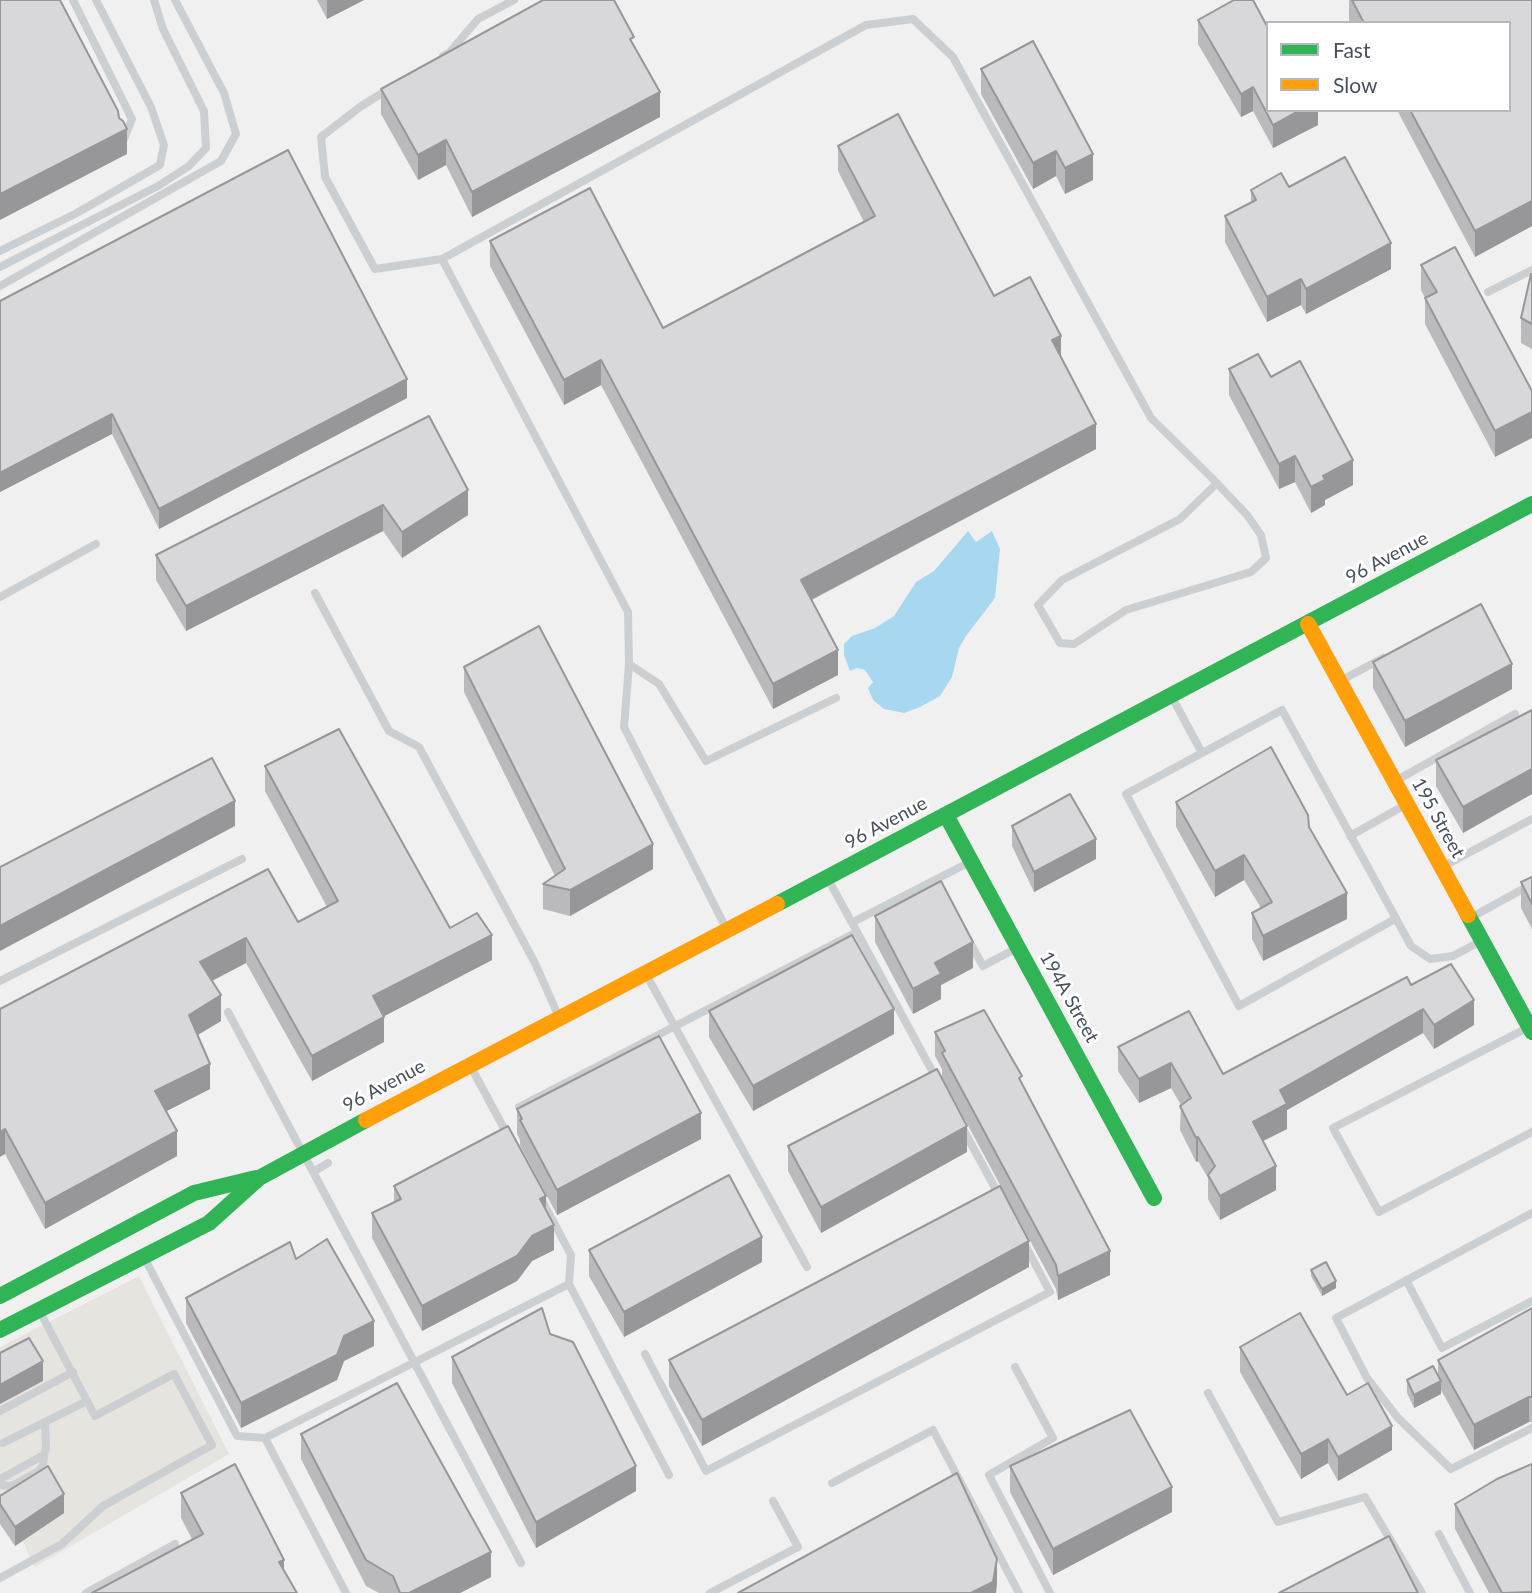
<!DOCTYPE html>
<html>
<head>
<meta charset="utf-8">
<style>
  body { margin:0 }
  #map { position:relative; width:1532px; height:1593px; overflow:hidden; background:#f1f0f0; font-family:Lato,sans-serif }
  canvas { display:block }
  .legend { position:absolute; left:1266px; top:21px; width:245px; height:91px; box-sizing:border-box; background:#fff; border:2px solid #b5b9bf; margin:0; padding:9px 12px; list-style:none; font-size:21px; color:#47505e }
  .legend li { display:flex; align-items:center; gap:14px; height:35px }
  .legend b { width:35px; border:2px solid #b5b9bf }
</style>
</head>
<body>
<div id="map">
<canvas width="1532" height="1593"></canvas>
<ul class="legend">
<li><b style="height:9px;background:#30b455"></b>Fast</li>
<li><b style="height:9px;background:#ff9f0a"></b>Slow</li>
</ul>
</div>
<script>
const g = document.querySelector('canvas').getContext('2d');
g.lineJoin = 'round';
function fill(path, color) {
  g.fillStyle = color;
  g.fill(path, 'evenodd');
}
function toPath(rows) {
  const path = new Path2D();
  for (const r of rows) {
    path.moveTo(r[0], r[1]);
    for (let i = 2; i < r.length; i += 2) path.lineTo(r[i], r[i + 1]);
  }
  return path;
}
function trace(path, color, width, dash) {
  g.strokeStyle = color;
  g.lineWidth = width;
  g.lineCap = dash ? 'butt' : 'round';
  g.setLineDash(dash || []);
  g.stroke(path);
}
function label(font, color, halo, rows, align = 'center') {
  g.font = font + ' Lato,sans-serif';
  g.lineWidth = 6;
  g.setLineDash([]);
  g.textBaseline = 'middle';
  g.strokeStyle = halo;
  g.fillStyle = color;
  for (const [text, x, y, turn = 0] of rows) {
    g.save();
    g.translate(x, y);
    g.rotate((+turn || 0) * Math.PI / 180);
    g.textAlign = isNaN(turn) ? turn : align;
    if (halo) g.strokeText(text, 0, 0);
    g.fillText(text, 0, 0);
    g.restore();
  }
}
const commercial = toPath([
  [139,1276,229,1454,35,1567,0,1494,0,1347]
]);
const water = toPath([
  [968,531,976,542,992,531,1000,549,995,598,966,636,959,648,952,677,940,696,920,707,904,713,884,709,873,700,868,688,873,682,865,670,857,668,850,671,844,655,844,644,852,636,875,628,894,616,916,582,934,571]
]);
const lane = toPath([
  [73,0,132,119,124,139],
  [443,56,449,53,478,19,514,0],
  [390,88,360,107,321,137,325,177,375,269,442,259,628,612,629,664,624,727,726,928],
  [0,251,75,214,160,165,164,145,151,107,96,0],
  [442,259,866,25,913,19,953,57,1151,418,1210,476,1247,515,1261,535,1266,558,1251,572,1126,610,1074,644,1060,643,1038,605,1062,580,1180,519,1217,483],
  [0,267,158,186,189,166,206,148,204,111,163,29,154,0],
  [0,286,221,161,236,134,224,93,175,0],
  [1488,292,1532,270],
  [315,593,389,731,419,747,535,963,558,1015],
  [0,597,96,544],
  [629,664,659,684,706,761,836,698],
  [1342,680,1383,658],
  [1173,699,1202,753],
  [1397,780,1515,714],
  [1350,836,1405,805],
  [1444,866,1532,819],
  [1472,917,1532,884],
  [1395,919,1239,1006,1126,794,1282,710,1411,946,1430,959,1453,956,1479,942],
  [853,922,968,863],
  [857,932,937,1080],
  [969,941,983,966,1017,948],
  [647,976,807,1267],
  [0,981,242,859],
  [228,1012,521,1563],
  [1527,1028,1333,1128,1379,1212,1532,1132],
  [471,1067,508,1136],
  [519,1107,857,932,828,879],
  [963,1129,1000,1197],
  [313,1172,328,1163],
  [542,1200,571,1255,569,1284],
  [1532,1213,1336,1318,1367,1378,1398,1418,1451,1469,1532,1428],
  [145,1259,237,1436,265,1438],
  [1406,1280,1442,1348,1532,1301],
  [645,1354,706,1471,1050,1292,1024,1243],
  [1015,1367,1053,1438,989,1475,1050,1593],
  [1208,1393,1278,1522,1365,1497,1422,1593],
  [0,1411,73,1372],
  [3,1443,87,1401],
  [0,1479,44,1455,46,1448,45,1422],
  [832,1483,933,1430,1019,1593],
  [0,1485,12,1486,39,1471,43,1466,44,1455],
  [1439,1534,1470,1593],
  [0,1578,62,1544,103,1506,212,1445,174,1374,95,1416,40,1312],
  [86,1593,175,1544],
  [346,1593,265,1438,569,1284,669,1475],
  [710,1593,798,1547,773,1501]
]);
const fast = toPath([
  [946,815,1154,1198],
  [777,904,1532,504],
  [1468,915,1532,1032],
  [0,1296,194,1193,256,1178],
  [0,1330,209,1223,259,1178,366,1120]
]);
const slow = toPath([
  [1308,624,1468,915],
  [366,1120,777,904]
]);
const wall = toPath([
  [317,0,364,0,327,19],
  [1234,0,1268,110,1318,110,1318,125,1273,148,1253,111,1241,117,1198,44,1198,20],
  [1349,0,1532,0,1532,226,1475,257,1397,110,1509,110,1509,23,1350,23,1349,20],
  [634,47,660,117,472,217,446,165,418,180,381,114,381,89],
  [981,69,1093,180,1065,194,1056,176,1033,189,981,94],
  [838,146,994,296,1061,356,1096,449,812,600,838,675,773,709,601,385,564,405,490,266,490,241,663,328,864,222,838,171],
  [1289,187,1391,269,1306,314,1301,305,1267,322,1225,242,1225,216,1251,202,1251,190],
  [1421,265,1532,391,1495,457,1425,324,1425,298,1421,290],
  [1532,274,1532,349,1521,343,1521,318],
  [0,301,407,398,159,529,112,434,0,492],
  [1229,369,1271,377,1353,485,1325,500,1325,505,1311,513,1295,482,1279,489,1229,395],
  [429,416,468,515,402,558,383,531,186,631,156,580,156,555],
  [1373,662,1512,689,1405,747,1373,688],
  [464,667,653,869,570,916,543,909,543,884,555,876,464,692],
  [1532,710,1532,794,1463,833,1436,786,1436,760],
  [265,766,450,928,492,960,384,1016,384,1042,312,1081,246,963,212,981,221,1021,198,1035,210,1089,166,1111,177,1156,45,1229,5,1154,0,1009,298,922,327,907,265,791],
  [1176,802,1309,827,1347,919,1263,961,1252,939,1252,913,1261,908,1244,880,1215,897,1176,827],
  [1012,826,1096,859,1034,892,1012,846],
  [1532,877,1532,929,1521,908,1521,882],
  [875,916,973,968,941,985,941,999,913,1014,875,942],
  [1411,985,1474,1025,1434,1049,1423,1033,1287,1110,1287,1129,1263,1141,1276,1190,1220,1220,1208,1199,1208,1178,1198,1161,1196,1162,1180,1130,1181,1105,1171,1088,1139,1103,1118,1071,1118,1047,1223,1074],
  [709,1011,894,1034,753,1111,709,1037],
  [935,1032,1022,1083,1110,1275,1058,1300,1056,1289,942,1077,942,1069,935,1056],
  [517,1109,701,1139,557,1215,520,1145,520,1140,517,1134],
  [788,1146,967,1152,821,1233,788,1171],
  [394,1186,546,1210,554,1250,532,1261,517,1281,422,1331,372,1238,372,1213,394,1202],
  [589,1250,762,1262,624,1337,589,1276],
  [296,1259,374,1346,344,1361,337,1380,241,1428,186,1323,186,1298],
  [1029,1267,702,1446,669,1386,669,1360],
  [1311,1270,1336,1288,1322,1296,1311,1276],
  [1532,1308,1532,1422,1529,1422,1474,1450,1441,1390,1441,1394,1414,1408,1407,1393,1407,1380,1438,1376,1438,1360],
  [550,1334,636,1491,536,1548,452,1383,452,1357],
  [1240,1347,1347,1395,1392,1450,1338,1481,1328,1463,1301,1479,1240,1372],
  [301,1434,491,1577,460,1593,379,1593,366,1586,301,1459],
  [1010,1466,1172,1512,1053,1575,1010,1492],
  [181,1493,284,1570,192,1539,181,1518],
  [0,1496,64,1513,15,1546,0,1524],
  [1455,1504,1532,1593,1489,1593,1455,1529]
]);
const shadedWall = toPath([
  [327,0,364,0,327,19],
  [1253,87,1253,111,1241,117,1241,94],
  [660,92,660,117,472,217,472,192],
  [1300,110,1318,110,1318,125,1273,148,1273,125],
  [127,129,127,154,0,220,0,194],
  [446,140,446,165,418,180,418,155],
  [1056,151,1056,176,1033,189,1033,163],
  [1093,154,1093,180,1065,194,1065,168],
  [1532,201,1532,226,1475,257,1475,231],
  [1391,243,1391,269,1306,314,1306,289],
  [1301,279,1301,305,1267,322,1267,297],
  [1061,336,1061,362,1052,340],
  [601,360,601,385,564,405,564,380],
  [407,379,407,398,159,529,159,509],
  [1532,412,1532,438,1495,457,1495,431],
  [112,414,112,434,0,492,0,473],
  [1096,424,1096,449,801,605,801,580],
  [1295,456,1295,482,1279,489,1279,464],
  [1353,460,1353,485,1325,500,1325,505,1311,513,1311,487,1323,476],
  [468,490,468,515,402,558,402,532],
  [383,505,383,531,186,631,186,606],
  [838,650,838,675,773,709,773,684],
  [1512,664,1512,689,1405,747,1405,721],
  [1532,769,1532,794,1463,833,1463,807],
  [235,801,235,826,0,951,0,926],
  [1096,839,1096,859,1034,892,1034,872],
  [653,844,653,869,570,916,570,890],
  [1244,855,1244,880,1215,897,1215,871],
  [1347,893,1347,919,1263,961,1263,936],
  [492,935,492,960,373,1022,373,996],
  [246,938,246,963,200,987,200,962],
  [973,942,973,968,941,985,941,999,913,1014,913,989,935,963],
  [221,995,221,1021,189,1040,189,1015],
  [1474,1000,1474,1025,1434,1049,1434,1025],
  [894,1009,894,1034,753,1111,753,1086],
  [1423,1009,1423,1033,1287,1110,1287,1129,1253,1146,1253,1122,1280,1090],
  [384,1017,384,1042,312,1081,312,1056],
  [1171,1063,1171,1088,1139,1103,1139,1079],
  [210,1064,210,1089,155,1117,155,1091],
  [701,1113,701,1139,557,1215,557,1190],
  [967,1126,967,1152,821,1233,821,1207],
  [5,1129,5,1154,0,1157,0,1132],
  [177,1131,177,1156,45,1229,45,1203],
  [1198,1137,1198,1161,1196,1162,1196,1138],
  [1276,1166,1276,1190,1220,1220,1220,1196],
  [546,1196,546,1221,540,1199],
  [554,1225,554,1250,532,1261,517,1281,422,1331,422,1306,532,1236],
  [762,1237,762,1262,624,1337,624,1312],
  [1029,1241,1029,1267,702,1446,702,1420],
  [1110,1251,1110,1275,1058,1300,1058,1276],
  [1336,1281,1336,1288,1322,1296,1322,1289],
  [374,1321,374,1346,344,1361,337,1380,241,1428,241,1403,344,1336],
  [43,1361,43,1381,0,1404,0,1385],
  [1441,1381,1441,1394,1414,1408,1414,1395],
  [1529,1397,1529,1422,1474,1450,1474,1425],
  [1392,1426,1392,1450,1338,1481,1338,1457],
  [1328,1439,1328,1463,1301,1479,1301,1454],
  [636,1466,636,1491,536,1548,536,1522],
  [1172,1487,1172,1512,1053,1575,1053,1549],
  [64,1494,64,1513,15,1546,15,1527],
  [491,1552,491,1577,460,1593,409,1593],
  [997,1559,997,1584,996,1593,971,1593],
  [284,1560,284,1585,279,1562]
]);
const building = toPath([
  [0,0,60,0,118,111,119,118,123,121,127,129,0,194,0,0],
  [543,0,614,0,634,37,630,39,660,92,472,192,446,140,418,155,381,89,543,0],
  [1234,0,1253,0,1268,28,1268,110,1300,110,1273,125,1253,87,1241,94,1198,20,1234,0],
  [1352,0,1532,0,1532,201,1475,231,1410,110,1509,110,1509,23,1364,23,1352,0],
  [1033,41,1093,154,1065,168,1056,151,1033,163,981,69,1033,41],
  [898,114,994,296,1030,277,1061,336,1052,340,1096,424,801,580,838,650,773,684,601,360,564,380,490,241,590,188,663,328,875,216,838,146,898,114],
  [288,150,407,379,159,509,112,414,0,473,0,301,288,150],
  [1345,157,1391,243,1306,289,1301,279,1267,297,1225,216,1256,200,1251,190,1281,173,1289,187,1345,157],
  [1455,247,1532,391,1532,412,1495,431,1425,298,1437,292,1421,265,1455,247],
  [1531,274,1532,274,1532,324,1521,318,1531,274],
  [1258,354,1271,377,1300,361,1353,460,1323,476,1325,480,1311,487,1295,456,1279,464,1229,369,1258,354],
  [429,416,468,490,402,532,383,505,186,606,156,555,429,416],
  [1481,604,1512,664,1405,721,1373,662,1481,604],
  [539,626,653,844,570,890,543,884,565,869,464,667,539,626],
  [1532,710,1532,769,1463,807,1436,760,1532,710],
  [339,729,450,928,477,913,492,935,373,996,384,1017,312,1056,246,938,200,962,221,995,189,1015,210,1064,155,1091,177,1131,45,1203,5,1129,0,1132,0,1009,268,869,298,922,338,901,265,766,339,729],
  [1271,747,1308,815,1309,827,1347,893,1263,936,1252,913,1272,902,1244,855,1215,871,1176,802,1271,747],
  [212,758,235,801,0,926,0,867,212,758],
  [1070,794,1096,839,1034,872,1012,826,1070,794],
  [1532,877,1532,904,1521,882,1532,877],
  [941,881,973,942,935,963,941,974,913,989,875,916,941,881],
  [852,935,894,1009,753,1086,709,1011,852,935],
  [1451,964,1474,1000,1434,1025,1423,1009,1280,1090,1287,1104,1253,1122,1276,1166,1220,1196,1208,1175,1215,1166,1198,1137,1196,1138,1180,1106,1191,1098,1171,1063,1139,1079,1118,1047,1189,1011,1223,1074,1407,977,1411,985,1451,964],
  [984,1010,1022,1076,1019,1078,1110,1251,1058,1276,1056,1265,942,1053,945,1051,935,1032,984,1010],
  [659,1036,701,1113,557,1190,520,1120,522,1119,517,1109,659,1036],
  [937,1069,967,1126,821,1207,788,1146,937,1069],
  [508,1126,546,1196,540,1199,554,1225,532,1236,517,1256,422,1306,372,1213,401,1199,394,1186,508,1126],
  [729,1175,762,1237,624,1312,589,1250,729,1175],
  [1000,1186,1029,1241,702,1420,669,1360,1000,1186],
  [327,1239,374,1321,344,1336,337,1355,241,1403,186,1298,290,1242,296,1259,327,1239],
  [1326,1262,1336,1281,1322,1289,1311,1270,1326,1262],
  [542,1308,550,1334,573,1342,636,1466,536,1522,452,1357,542,1308],
  [1532,1308,1532,1397,1529,1397,1474,1425,1438,1360,1532,1308],
  [1300,1313,1347,1395,1368,1383,1392,1426,1338,1457,1328,1439,1301,1454,1240,1347,1300,1313],
  [29,1338,43,1361,0,1385,0,1353,29,1338],
  [1433,1366,1441,1381,1414,1395,1407,1380,1433,1366],
  [397,1383,491,1552,409,1593,400,1593,393,1576,366,1560,301,1434,397,1383],
  [1130,1410,1172,1487,1053,1549,1010,1466,1130,1410],
  [235,1464,284,1560,279,1562,297,1593,92,1593,203,1534,181,1493,235,1464],
  [1532,1464,1532,1592,1502,1593,1455,1504,1497,1479,1532,1464],
  [48,1466,64,1494,15,1527,0,1504,0,1496,48,1466],
  [957,1473,997,1559,993,1582,971,1593,738,1593,957,1473],
  [1389,1536,1418,1593,1279,1593,1389,1536]
]);
const streetNames = [
  ["96 Avenue",1387,558,-28],
  ["195 Street",1438,818,61],
  ["96 Avenue",886,823,-28],
  ["194A Street",1069,997,61],
  ["96 Avenue",384,1086,-28]
];
fill(commercial, '#e6e4de');
fill(water, '#a7d8f0');
trace(lane, '#cccfd1', 8);
trace(fast, '#30b455', 16);
trace(slow, '#ff9f0a', 16);
fill(wall, '#bababc');
fill(shadedWall, '#979799');
fill(building, '#d8d8db');
trace(building, '#979799', 2);
label('19px', '#47505e', '#fff', streetNames);
</script>
</body>
</html>
